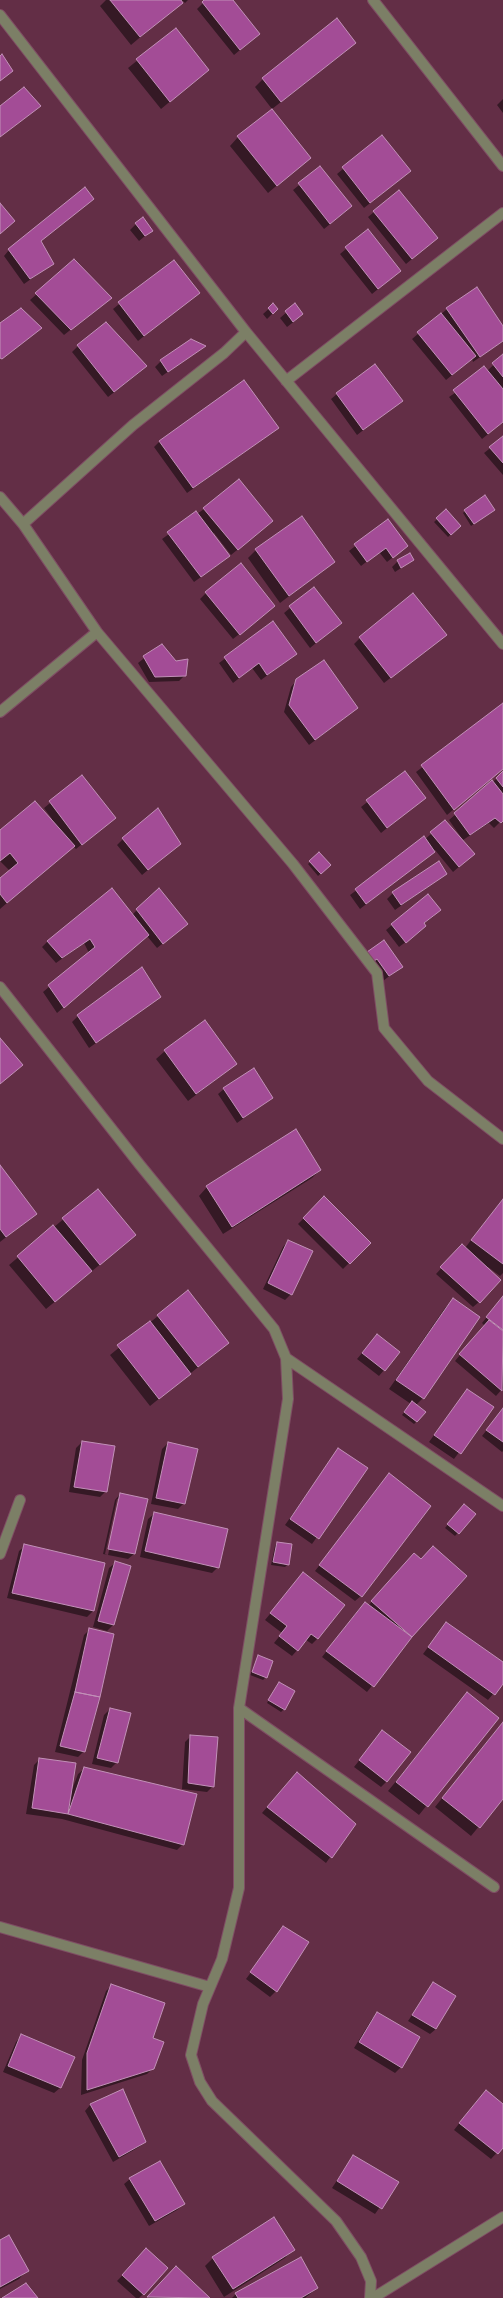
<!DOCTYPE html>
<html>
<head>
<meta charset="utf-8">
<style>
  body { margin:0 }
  canvas { display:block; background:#632e46 }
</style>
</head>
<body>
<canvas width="503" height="2298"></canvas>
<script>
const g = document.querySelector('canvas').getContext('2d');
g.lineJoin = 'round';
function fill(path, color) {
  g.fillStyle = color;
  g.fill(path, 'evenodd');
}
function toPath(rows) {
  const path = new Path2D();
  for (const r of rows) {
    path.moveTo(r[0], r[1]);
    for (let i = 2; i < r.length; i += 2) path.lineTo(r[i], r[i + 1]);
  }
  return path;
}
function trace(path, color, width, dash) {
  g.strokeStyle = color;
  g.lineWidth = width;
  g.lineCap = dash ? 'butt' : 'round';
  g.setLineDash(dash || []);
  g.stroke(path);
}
const shadow = toPath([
  [106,0,188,0,185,3,183,1,131,45,100,6],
  [206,0,231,0,259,34,234,55,197,9],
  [175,30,208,70,161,109,128,68],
  [346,51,272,109,255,87,263,79],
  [503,99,503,113,497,105],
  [382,136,404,176,364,208,337,174],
  [238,137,309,158,268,193,230,146],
  [320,168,345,212,324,229,293,190],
  [374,212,430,244,406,264,368,217],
  [136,224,151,231,139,241,130,230],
  [367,231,394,276,372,294,340,254],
  [40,242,52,264,24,284,4,256,9,250],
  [74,261,104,303,64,335,30,300],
  [173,261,198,293,138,341,113,309],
  [273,305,277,309,267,319,263,314],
  [295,305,296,320,287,327,280,318],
  [447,309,503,328,503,341,473,362,472,359,446,380,412,339],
  [78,346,140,372,108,397,72,352],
  [204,346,162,376,155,367,161,361],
  [503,356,503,422,482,439,449,397,487,371],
  [337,394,401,401,357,435,331,399],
  [278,428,187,493,154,447,160,441],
  [503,438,503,475,484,453],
  [204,509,265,527,231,555,214,533,212,535,222,562,194,582,162,539],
  [446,511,459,526,448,537,434,522],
  [465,511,490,512,471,526,463,513],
  [388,520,407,546,387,562,379,552,361,566,349,551],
  [256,550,334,562,280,603,248,558],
  [413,560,395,572,392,567,398,561],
  [314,588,340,623,310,648,284,613],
  [206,593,268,611,233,639,200,599],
  [273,623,289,659,261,680,252,668,233,683,219,663],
  [445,635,384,683,354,644,360,638],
  [161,645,185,675,179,681,149,682,138,663],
  [297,680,351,713,309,745,284,712,291,687],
  [503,705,503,768,447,815,416,772],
  [404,773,424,798,381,833,361,807],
  [503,773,503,819,494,828,489,823,463,840,449,820],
  [82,777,114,818,76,849,73,846,0,909,0,880,10,871,0,861,0,832,51,820,52,819,44,808],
  [445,822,467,860,453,872,435,850,360,909,350,895,424,840],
  [123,839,173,849,142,875,117,845],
  [319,854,330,865,318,876,308,864],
  [446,874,395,910,387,899,393,893],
  [428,895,434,916,423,924,419,932,399,947,386,930],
  [137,910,181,929,157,948,147,936,57,1013,43,992,89,953,84,943,56,963,42,947,48,941,132,915],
  [368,953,401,967,383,981,371,964],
  [153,1002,89,1048,72,1022,78,1016],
  [165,1051,236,1064,188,1101,156,1059],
  [224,1089,272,1098,237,1123,218,1094],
  [0,1166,35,1214,0,1242],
  [320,1170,312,1178,223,1234,199,1196,207,1187],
  [98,1190,126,1243,46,1309,9,1265],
  [324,1198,369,1243,343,1269,298,1224],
  [503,1199,503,1273,500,1276,488,1267,479,1302,473,1307,436,1274,456,1252,465,1248],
  [288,1241,291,1294,285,1300,263,1289,283,1247],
  [503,1297,503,1388,496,1396,455,1361,485,1326,482,1323],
  [453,1300,479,1317,423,1398,415,1406,417,1421,414,1424,402,1415,411,1404,389,1389,445,1308],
  [158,1316,228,1343,150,1406,110,1355],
  [372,1341,399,1352,379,1376,357,1359],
  [467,1390,492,1408,454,1459,429,1442],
  [503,1409,503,1451,502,1452,482,1436],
  [82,1442,106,1491,100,1497,69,1492,76,1448],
  [168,1443,184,1503,178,1509,151,1504,162,1449],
  [338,1450,366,1468,312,1544,285,1525],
  [389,1475,361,1596,355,1601,315,1571],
  [120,1494,134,1554,128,1559,103,1554,115,1500],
  [117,1499,120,1499,108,1555,105,1554],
  [464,1506,474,1515,455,1536,445,1528],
  [154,1514,218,1567,212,1573,140,1557,148,1519],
  [277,1543,288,1564,285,1567,271,1565,275,1546],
  [25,1546,93,1611,87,1617,7,1598,19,1551],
  [409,1560,421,1560,465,1576,411,1637,367,1692,322,1657,359,1609,365,1603,368,1606],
  [115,1563,129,1566,113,1625,107,1631,93,1627,109,1568],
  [303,1574,317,1639,312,1644,306,1640,292,1656,274,1643,282,1633,265,1620],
  [446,1623,503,1664,503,1682,488,1700,423,1654],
  [90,1629,84,1751,78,1757,55,1752,84,1635],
  [258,1657,266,1677,263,1680,250,1675],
  [277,1686,284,1709,281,1712,267,1703],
  [467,1694,497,1718,419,1815,388,1791],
  [110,1709,117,1762,111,1768,92,1764,104,1715],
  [503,1722,503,1797,471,1836,435,1807],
  [191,1736,212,1787,207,1792,182,1789,185,1742],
  [377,1738,387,1781,381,1787,354,1767],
  [40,1759,70,1795,78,1774,84,1769,183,1844,177,1850,62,1819,26,1814,34,1765],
  [291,1779,354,1824,326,1863,262,1813],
  [280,1933,276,1991,270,1997,246,1979],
  [433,1984,436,2029,430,2034,408,2021],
  [111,1986,151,2039,153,2068,147,2074,81,2095,82,2060,106,1991],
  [377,2014,401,2067,395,2073,354,2048,372,2019],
  [21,2036,73,2057,60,2088,54,2093,3,2072,16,2042],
  [122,2091,145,2141,139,2147,113,2162,85,2111,90,2105],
  [480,2097,503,2105,503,2146,491,2159,454,2130],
  [353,2156,397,2183,375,2214,332,2188],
  [130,2179,183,2204,177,2210,149,2226,124,2184],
  [0,2241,27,2270,19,2279,0,2289],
  [293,2249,285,2258,224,2297,205,2266,213,2258],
  [141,2256,143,2294,139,2298,136,2298,117,2281],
  [176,2268,208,2298,148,2298],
  [317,2288,305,2298,232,2298,236,2294]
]);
const building = toPath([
  [110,0,181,0,183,3,140,37,110,0],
  [204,0,233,0,260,34,240,50,202,2,204,0],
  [337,18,356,43,281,102,262,78,337,18],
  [176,28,209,70,170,102,136,59,176,28],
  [2,54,13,71,0,81,0,56,2,54],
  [24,87,41,106,0,137,0,106,24,87],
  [272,109,311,158,277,186,237,136,272,109],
  [382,135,411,171,370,203,342,167,382,135],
  [320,166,352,206,330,224,298,183,320,166],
  [85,187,94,199,41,241,54,264,30,279,8,249,85,187],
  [399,190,438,238,412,259,373,211,399,190],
  [0,203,15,221,0,234,0,203],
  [143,217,153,231,145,236,135,223,143,217],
  [368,229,401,271,378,289,345,247,368,229],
  [74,259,112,298,71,330,35,293,74,259],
  [174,260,200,293,144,336,118,302,174,260],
  [477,287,503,326,503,341,480,357,446,308,477,287],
  [273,303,278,309,273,314,268,308,273,303],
  [295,303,303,314,293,322,285,311,295,303],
  [21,308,42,328,2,359,0,358,0,323,21,308],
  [441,313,476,356,452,375,417,332,441,313],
  [106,322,147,366,114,392,77,345,106,322],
  [191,339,206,346,168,372,160,360,191,339],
  [503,354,503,377,492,363,503,354],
  [375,364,403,401,363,430,336,393,375,364],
  [484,366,503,389,503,422,488,434,453,390,484,366],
  [244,380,279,428,193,488,159,441,244,380],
  [503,436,503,463,489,447,503,436],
  [239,479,273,521,238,550,203,508,239,479],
  [485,495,495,510,474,524,464,510,485,495],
  [446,509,461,526,451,535,436,518,446,509],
  [196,511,230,556,201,577,167,532,196,511],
  [302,516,335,562,289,596,255,549,302,516],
  [388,519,408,546,393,558,386,548,367,562,354,544,388,519],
  [410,553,414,560,401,568,397,560,410,553],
  [241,563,275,606,240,635,205,592,241,563],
  [314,587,342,623,316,643,289,606,314,587],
  [413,593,447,635,391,678,359,637,413,593],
  [273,621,297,654,267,675,259,663,239,678,224,657,273,621],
  [162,644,176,661,188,659,186,676,155,677,143,656,162,644],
  [324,660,358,708,315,740,289,705,296,679,324,660],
  [503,703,503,769,454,810,421,765,503,703],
  [405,771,426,798,387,828,366,800,405,771],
  [503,771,503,787,496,778,503,771],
  [82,775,116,818,82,845,49,801,82,775],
  [492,780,503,794,503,821,501,823,495,818,470,835,454,813,492,780],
  [35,801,75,846,7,903,0,894,0,878,18,863,10,853,0,861,0,830,35,801],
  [158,808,181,844,148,870,122,838,158,808],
  [445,820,475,854,459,867,430,832,445,820],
  [424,836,435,852,366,904,355,889,424,836],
  [319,852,331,865,321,874,309,861,319,852],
  [439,861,447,874,401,905,392,892,439,861],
  [112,888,149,935,64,1008,48,985,95,947,90,939,62,958,47,941,112,888],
  [159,888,188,924,163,944,136,909,159,888],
  [428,894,441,910,424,923,426,926,406,943,391,924,428,894],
  [384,940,403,967,389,976,377,959,374,961,367,952,384,940],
  [142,967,161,997,96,1043,77,1015,142,967],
  [205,1020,237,1064,196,1094,164,1050,205,1020],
  [0,1038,23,1065,0,1084,0,1038],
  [254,1068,273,1098,243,1118,223,1088,254,1068],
  [296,1129,321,1170,232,1227,206,1186,296,1129],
  [0,1165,37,1214,6,1237,0,1229,0,1165],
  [98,1189,136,1235,100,1265,62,1218,98,1189],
  [324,1196,371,1243,350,1264,303,1218,324,1196],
  [503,1199,503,1264,471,1240,503,1199],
  [53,1225,92,1271,55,1302,17,1256,53,1225],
  [288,1240,313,1251,292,1295,268,1283,288,1240],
  [462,1244,501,1280,480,1303,440,1267,462,1244],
  [188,1290,229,1343,198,1367,157,1315,188,1290],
  [503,1296,503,1330,486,1317,503,1296],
  [453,1298,480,1317,424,1399,396,1380,453,1298],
  [489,1320,503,1331,502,1391,459,1354,489,1320],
  [150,1321,191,1374,159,1399,117,1345,150,1321],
  [377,1334,400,1352,385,1371,362,1353,377,1334],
  [467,1389,494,1407,461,1454,434,1435,467,1389],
  [412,1401,426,1412,417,1422,404,1412,412,1401],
  [503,1408,503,1442,486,1430,503,1408],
  [82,1441,115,1446,107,1492,74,1487,82,1441],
  [168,1442,198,1449,185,1504,156,1498,168,1442],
  [338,1448,368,1468,319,1539,290,1519,338,1448],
  [389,1473,431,1506,362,1597,319,1565,389,1473],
  [120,1493,148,1499,135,1554,108,1549,120,1493],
  [464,1504,476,1514,459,1534,447,1524,464,1504],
  [154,1512,228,1529,219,1568,145,1551,154,1512],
  [277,1542,292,1544,289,1565,273,1562,277,1542],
  [24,1544,105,1563,94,1611,12,1593,24,1544],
  [433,1546,467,1576,412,1637,371,1601,414,1553,421,1559,433,1546],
  [115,1561,131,1566,114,1625,98,1621,115,1561],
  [303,1572,345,1605,318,1639,311,1634,298,1651,279,1636,287,1626,270,1613,303,1572],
  [365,1602,412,1637,374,1687,326,1651,365,1602],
  [446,1622,503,1662,503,1684,495,1695,428,1647,446,1622],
  [89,1628,114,1634,100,1697,75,1692,89,1628],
  [258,1655,273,1661,267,1678,252,1672,258,1655],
  [279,1682,295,1691,285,1710,268,1700,279,1682],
  [75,1692,100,1697,85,1752,60,1746,75,1692],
  [467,1692,499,1718,428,1807,396,1782,467,1692],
  [110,1708,131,1713,118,1763,97,1758,110,1708],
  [503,1722,503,1799,480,1828,442,1798,503,1722],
  [382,1730,411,1752,387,1782,359,1760,382,1730],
  [190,1735,218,1737,214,1787,188,1783,190,1735],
  [39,1758,76,1763,68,1814,32,1808,39,1758],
  [84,1767,197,1794,184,1845,68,1814,84,1767],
  [297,1772,356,1824,332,1858,267,1807,297,1772],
  [283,1926,309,1942,277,1992,250,1972,283,1926],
  [433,1982,456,1996,436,2029,412,2015,433,1982],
  [111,1984,165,2003,153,2038,164,2042,154,2069,87,2090,87,2053,111,1984],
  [377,2012,420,2037,402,2068,359,2042,377,2012],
  [21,2034,75,2057,61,2088,8,2066,21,2034],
  [123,2089,146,2142,119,2157,90,2104,123,2089],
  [486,2090,503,2104,503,2148,498,2154,459,2123,486,2090],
  [353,2155,399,2182,382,2209,337,2181,353,2155],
  [160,2161,185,2204,155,2221,129,2178,160,2161],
  [274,2217,295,2250,233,2289,212,2257,274,2217],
  [9,2235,29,2271,0,2287,0,2240,9,2235],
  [146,2248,168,2268,144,2295,122,2275,146,2248],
  [301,2257,318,2288,301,2298,238,2298,235,2293,301,2257],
  [176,2266,210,2298,147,2297,176,2266],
  [26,2283,38,2298,2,2298,26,2283]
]);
const minor = toPath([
  [373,0,503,166],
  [0,15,246,332,503,644],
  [286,381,503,213],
  [0,497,23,524,97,632,293,864,377,973,384,1028,428,1081,503,1139],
  [23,524,133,425,224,353,246,332],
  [0,712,97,632],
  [0,987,140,1165,274,1329,286,1358,288,1399,239,1708,239,1888,222,1959,203,2004,191,2055,200,2082,212,2101,336,2221,361,2257,371,2281,370,2298],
  [286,1358,503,1506],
  [0,1554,20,1500],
  [239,1708,494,1887],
  [0,1927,210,1987],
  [373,2298,503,2217]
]);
fill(shadow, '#0007');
fill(building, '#a34c96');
trace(building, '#c290b8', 1);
trace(minor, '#7f4e64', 12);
trace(minor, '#7c7f66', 10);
</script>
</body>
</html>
